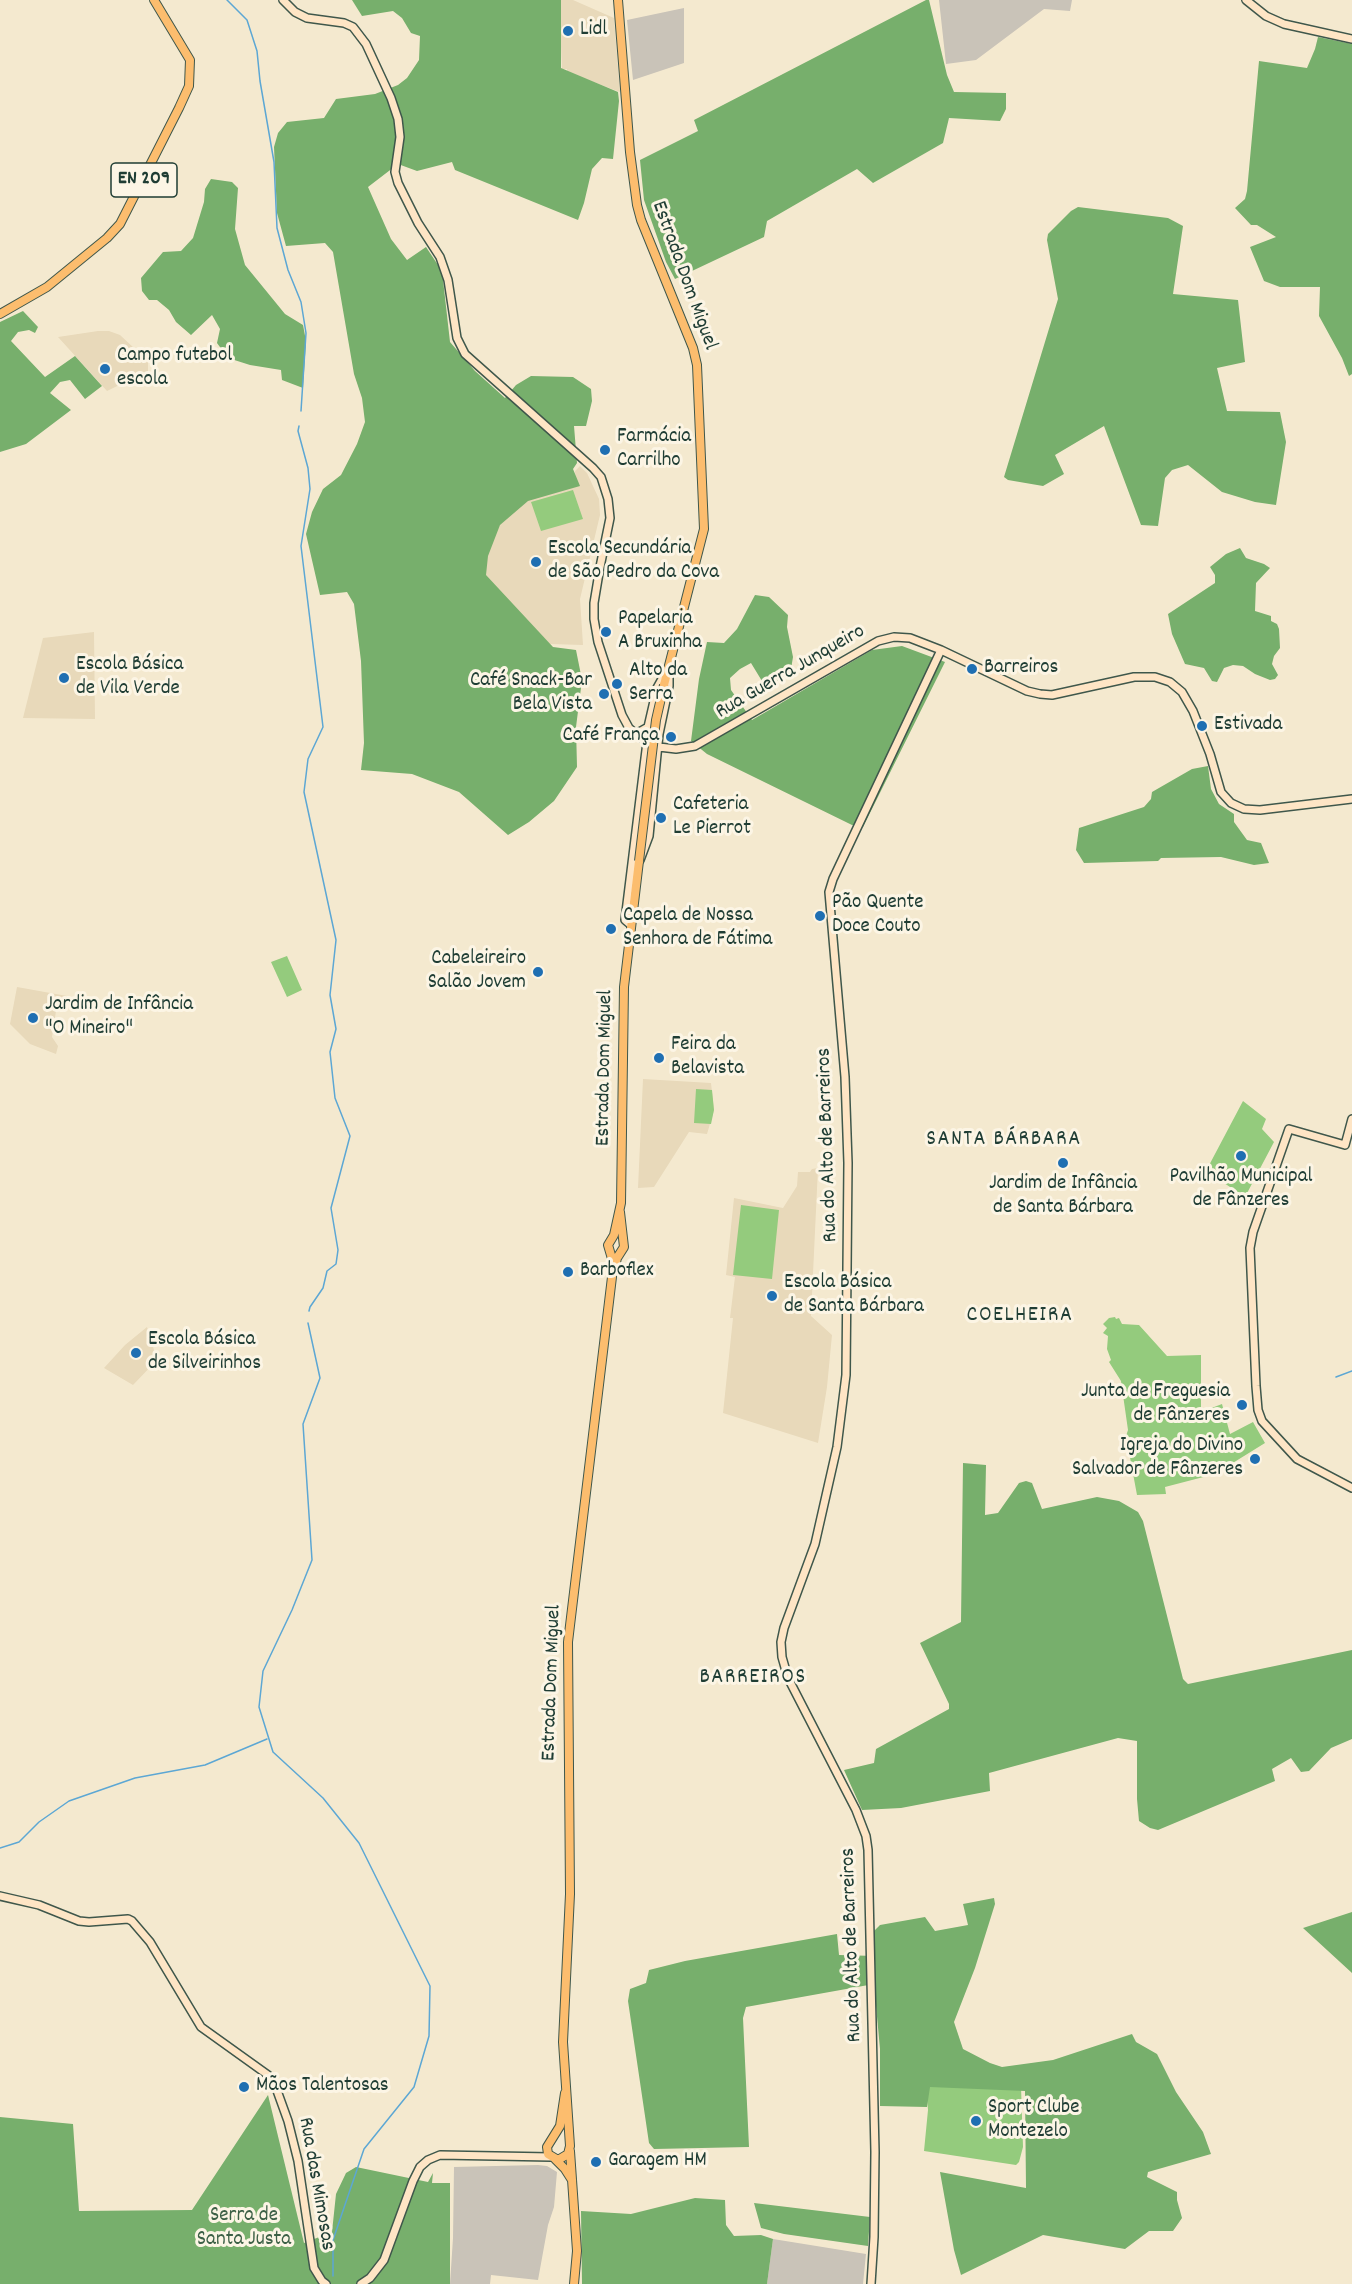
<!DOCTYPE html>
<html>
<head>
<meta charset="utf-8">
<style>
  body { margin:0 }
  canvas { display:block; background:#f4e9cf }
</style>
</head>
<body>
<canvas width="1352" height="2284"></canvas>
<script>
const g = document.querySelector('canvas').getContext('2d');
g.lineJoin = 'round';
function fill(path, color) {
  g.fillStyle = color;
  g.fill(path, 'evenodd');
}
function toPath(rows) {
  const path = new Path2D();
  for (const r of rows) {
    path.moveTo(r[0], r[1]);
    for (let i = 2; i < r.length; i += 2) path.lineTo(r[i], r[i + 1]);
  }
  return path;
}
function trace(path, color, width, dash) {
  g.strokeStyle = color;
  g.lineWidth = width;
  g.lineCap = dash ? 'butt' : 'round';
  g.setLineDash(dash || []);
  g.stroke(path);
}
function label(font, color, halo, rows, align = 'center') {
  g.font = font + ' Dekko,sans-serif';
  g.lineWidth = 6;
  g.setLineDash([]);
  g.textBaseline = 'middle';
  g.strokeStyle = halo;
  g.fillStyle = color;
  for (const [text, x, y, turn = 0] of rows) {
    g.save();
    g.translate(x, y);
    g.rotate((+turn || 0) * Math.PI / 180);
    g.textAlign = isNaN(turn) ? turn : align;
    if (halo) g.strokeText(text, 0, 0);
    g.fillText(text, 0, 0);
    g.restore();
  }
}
const built = toPath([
  [559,0,573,0,614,18,620,92,567,72,567,69,562,69],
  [98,331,109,331,120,335,148,361,148,371,107,391,58,337],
  [580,466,587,473,599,499,600,515,580,599,583,645,550,644,482,574,483,549,515,503,576,483,575,471],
  [94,632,95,719,23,718,43,638],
  [17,987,67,996,65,1007,61,1011,56,1011,52,1037,58,1046,56,1054,30,1044,10,1024],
  [643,1079,711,1083,714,1110,707,1134,689,1132,654,1187,638,1188],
  [818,1168,811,1316,832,1335,827,1387,818,1443,723,1413,733,1318,730,1318,735,1277,726,1275,734,1198,783,1208,797,1186,798,1172,810,1172,812,1169],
  [147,1327,157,1360,133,1385,104,1368,125,1345]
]);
const industrial = toPath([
  [939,0,1072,0,1070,11,1044,9,976,60,946,64],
  [684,8,684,63,633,80,627,20],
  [538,2165,547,2166,557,2172,554,2207,548,2225,538,2280,491,2275,490,2284,450,2284,453,2238,454,2167],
  [773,2239,866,2254,863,2284,767,2284]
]);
const green = toPath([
  [573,490,583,519,541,531,531,502],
  [287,956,302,990,287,997,271,962],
  [696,1089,712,1090,714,1110,711,1124,694,1123],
  [1243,1101,1266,1119,1262,1129,1274,1142,1245,1197,1206,1171],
  [741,1205,779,1210,772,1279,733,1275],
  [1115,1317,1116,1319,1119,1318,1122,1324,1139,1325,1167,1356,1201,1355,1201,1412,1222,1404,1230,1434,1253,1422,1265,1443,1215,1474,1165,1487,1166,1494,1137,1495,1126,1436,1128,1430,1121,1381,1109,1362,1111,1360,1107,1349,1108,1336,1103,1333,1107,1328,1103,1324,1109,1318],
  [926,2086,1021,2086,1023,2147,1019,2162,1016,2165,924,2151,928,2110]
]);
const forest = toPath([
  [352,0,561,0,561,68,618,92,619,101,613,159,602,158,592,169,584,203,578,220,455,170,452,162,417,171,398,164,368,187,391,239,407,260,426,247,442,271,450,342,475,371,505,398,516,385,531,376,573,377,591,389,592,401,586,426,574,426,577,463,573,469,580,486,528,501,500,525,488,556,486,575,553,647,576,650,582,680,576,727,577,767,554,801,529,822,508,835,459,792,412,774,361,770,364,743,361,661,354,604,347,592,320,595,306,534,312,512,323,489,341,475,357,444,365,422,362,398,354,374,333,252,325,243,286,246,277,213,274,147,278,133,287,122,324,118,336,99,375,94,398,85,407,78,419,60,420,36,411,33,402,18,393,11,362,16],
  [926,0,929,0,947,75,954,92,1006,93,1006,109,1000,121,949,118,943,143,873,183,857,169,767,221,764,237,675,279,666,262,644,200,640,160,698,131,694,120],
  [1318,37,1352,44,1352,374,1349,376,1342,358,1319,316,1320,287,1280,287,1264,281,1250,247,1276,237,1257,225,1251,225,1235,208,1245,199,1247,191,1259,61,1307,68,1315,49],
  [211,179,232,182,238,188,235,229,245,265,285,314,303,325,306,341,303,388,282,380,281,370,250,365,228,358,217,343,220,329,212,315,191,335,176,322,169,310,157,300,149,300,142,291,141,278,163,252,181,251,193,238,204,202,205,189],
  [1078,207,1168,218,1183,226,1173,294,1238,300,1245,362,1217,368,1227,411,1280,412,1286,442,1276,505,1255,502,1222,492,1188,465,1172,470,1165,478,1158,526,1141,525,1104,426,1055,455,1064,474,1043,486,1008,480,1004,477,1058,299,1047,240,1048,234,1071,211],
  [23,311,38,327,35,333,29,330,18,332,11,341,45,377,75,356,102,386,85,399,70,380,60,382,50,393,71,410,26,444,0,452,0,322],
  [1240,548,1246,558,1264,564,1270,568,1256,583,1255,611,1271,616,1271,621,1277,624,1279,629,1280,648,1274,656,1272,664,1278,675,1275,679,1270,680,1255,674,1243,666,1233,665,1224,668,1217,682,1212,681,1204,668,1185,664,1172,634,1168,614,1215,583,1215,575,1210,567,1226,554],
  [755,595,769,597,788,615,787,627,793,657,790,675,765,686,751,663,740,669,730,678,731,690,752,720,872,650,902,646,945,662,863,827,852,825,707,754,691,741,699,679,707,642,724,643,737,629],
  [1208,766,1211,789,1219,804,1234,814,1234,822,1247,840,1261,843,1269,863,1254,865,1221,857,1161,858,1158,861,1084,863,1076,850,1079,828,1144,807,1151,799,1152,792,1192,769],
  [963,1463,986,1465,985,1515,998,1513,1019,1483,1026,1481,1032,1483,1042,1509,1097,1497,1119,1501,1138,1512,1143,1521,1183,1679,1188,1684,1352,1650,1352,1739,1331,1748,1309,1771,1301,1772,1291,1758,1272,1769,1275,1781,1158,1830,1150,1828,1139,1821,1137,1799,1137,1741,1118,1738,989,1773,990,1791,901,1808,862,1810,844,1770,874,1763,876,1749,949,1709,949,1704,920,1643,961,1622],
  [994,1898,995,1904,975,1968,954,2022,963,2049,990,2063,1002,2067,1053,2060,1132,2034,1136,2042,1157,2054,1176,2092,1203,2132,1211,2154,1148,2172,1147,2177,1177,2192,1177,2200,1182,2218,1173,2231,1149,2231,1125,2249,1043,2235,961,2275,954,2250,940,2172,1026,2188,1025,2091,930,2087,927,2107,880,2106,880,2049,874,1984,746,2007,743,2018,749,2147,654,2149,649,2143,628,2001,630,1989,646,1983,649,1970,685,1961,837,1934,839,1955,875,1956,874,1931,880,1925,925,1917,935,1931,968,1925,963,1904],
  [1352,1912,1352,1973,1303,1928],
  [268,2095,304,2243,332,2232,336,2194,346,2173,356,2167,428,2182,433,2173,432,2183,450,2183,450,2284,0,2284,0,2117,73,2124,79,2211,192,2210],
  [695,2198,725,2200,726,2225,734,2236,761,2235,773,2239,767,2284,582,2284,581,2211,631,2214],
  [754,2203,870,2217,868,2246,784,2234,761,2228]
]);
const stream = toPath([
  [227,0,247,20,257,51,260,81,274,162,277,228,288,270,301,302,306,333,301,411],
  [299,426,298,431,308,468,310,489,301,546,323,727,308,759,304,792,336,940,330,995,336,1029,330,1052,335,1098,350,1136,331,1208,338,1250,336,1264,327,1271,323,1288,310,1307,309,1311],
  [308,1323,320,1378,303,1424,312,1560,292,1610,263,1671,259,1707,273,1752,323,1798,359,1843,430,1986,429,2036,414,2087,364,2149,333,2240,333,2276],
  [1336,1377,1352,1371],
  [0,1848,19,1842,39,1822,69,1801,135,1778,205,1765,267,1739]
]);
const secondary = toPath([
  [283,0,295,12,307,18,344,23,353,27,366,44,391,98,398,119,400,137,395,172,398,183,418,223,440,257,448,280,457,338,465,354,593,468,601,477,608,499,610,518,600,567,594,603,594,619,598,642,622,715,629,728,641,738,659,747,676,749,695,746,878,641,894,637,910,638,941,650,1027,691,1040,694,1052,695,1134,677,1155,677,1170,682,1182,692,1193,711,1210,754,1221,792,1231,803,1244,809,1260,810,1352,799],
  [1246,0,1266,16,1284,24,1352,39],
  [634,732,639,732,648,727,657,688,667,670],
  [640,860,649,836,659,734,669,686,669,674],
  [631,925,625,920,647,742],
  [1352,1119,1345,1145,1289,1129,1253,1232,1250,1248,1256,1386,1258,1410,1262,1421,1297,1459,1352,1488],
  [0,1896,39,1905,79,1921,89,1922,128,1919,132,1921,150,1942,201,2027,268,2075,275,2085,288,2121,298,2161,314,2268,322,2281,326,2284],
  [361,2284,370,2278,384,2260,413,2181,420,2167,428,2160,440,2155,551,2157],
  [871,2284,874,2237,875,2152,868,1850,866,1836,856,1810,788,1678,782,1657,781,1642,784,1628,815,1544,837,1447,846,1375,848,1163,845,1077,829,892,833,879,941,650]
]);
const primary = toPath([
  [618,0,630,152,637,205,641,220,693,348,697,365,704,529,664,685],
  [0,314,47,287,107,238,120,224,179,108,189,86,190,60,154,0],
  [615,1267,617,1258,624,1247,620,1212],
  [565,2093,560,2126,547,2147,548,2154,558,2160,568,2154,570,2146,563,2042,570,1894,568,1642,612,1277,613,1262,608,1245,614,1235,621,1203,624,987,639,861],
  [570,2151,577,2251,574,2284],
  [555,2159,565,2169,572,2180]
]);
const primaryBridge = toPath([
  [639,861,656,720,664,685]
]);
const markers = [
  [568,31,6,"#1f6fb2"],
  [105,369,6,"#1f6fb2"],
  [605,450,6,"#1f6fb2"],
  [536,562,6,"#1f6fb2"],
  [606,632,6,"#1f6fb2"],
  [972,669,6,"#1f6fb2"],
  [64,678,6,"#1f6fb2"],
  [617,684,6,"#1f6fb2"],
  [604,694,6,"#1f6fb2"],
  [1202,726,6,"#1f6fb2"],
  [671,737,6,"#1f6fb2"],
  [661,818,6,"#1f6fb2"],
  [820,916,6,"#1f6fb2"],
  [611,929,6,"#1f6fb2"],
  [538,972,6,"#1f6fb2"],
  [33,1018,6,"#1f6fb2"],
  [659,1058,6,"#1f6fb2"],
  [1241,1156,6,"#1f6fb2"],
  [1063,1163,6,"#1f6fb2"],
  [568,1272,6,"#1f6fb2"],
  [772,1296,6,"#1f6fb2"],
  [136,1353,6,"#1f6fb2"],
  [1242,1405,6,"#1f6fb2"],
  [1255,1459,6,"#1f6fb2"],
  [244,2087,6,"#1f6fb2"],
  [976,2121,6,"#1f6fb2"],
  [596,2162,6,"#1f6fb2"]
];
const shields = [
  [144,180,66]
];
const shieldNames = [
  ["EN 209",144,180]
];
const poiNames = [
  ["Lidl",580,31],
  ["Campo futebol",117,357],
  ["escola",117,381],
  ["Farmácia",617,438],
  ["Carrilho",617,462],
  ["Escola Secundária",548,550],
  ["de São Pedro da Cova",548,574],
  ["Papelaria",618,620],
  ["A Bruxinha",618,644],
  ["Escola Básica",76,666],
  ["de Vila Verde",76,690],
  ["Barreiros",984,669],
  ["Alto da",629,672],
  ["Serra",629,696],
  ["Café Snack-Bar",592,682,"right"],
  ["Bela Vista",592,706,"right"],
  ["Estivada",1214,726],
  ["Café França",659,737,"right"],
  ["Cafeteria",673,806],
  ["Le Pierrot",673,830],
  ["Pão Quente",832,904],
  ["Doce Couto",832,928],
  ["Capela de Nossa",623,917],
  ["Senhora de Fátima",623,941],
  ["Cabeleireiro",526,960,"right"],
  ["Salão Jovem",526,984,"right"],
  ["Jardim de Infância",45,1006],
  ["\"O Mineiro\"",45,1030],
  ["Feira da",671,1046],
  ["Belavista",671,1070],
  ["Pavilhão Municipal",1241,1178,"center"],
  ["de Fânzeres",1241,1202,"center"],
  ["Jardim de Infância",1063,1185,"center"],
  ["de Santa Bárbara",1063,1209,"center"],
  ["Barboflex",580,1272],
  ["Escola Básica",784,1284],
  ["de Santa Bárbara",784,1308],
  ["Escola Básica",148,1341],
  ["de Silveirinhos",148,1365],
  ["Junta de Freguesia",1230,1393,"right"],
  ["de Fânzeres",1230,1417,"right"],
  ["Igreja do Divino",1243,1447,"right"],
  ["Salvador de Fânzeres",1243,1471,"right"],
  ["Mãos Talentosas",256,2087],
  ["Sport Clube",988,2109],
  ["Montezelo",988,2133],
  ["Garagem HM",608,2162]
];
const streetNames = [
  ["Estrada Dom Miguel",683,276,70],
  ["Rua Guerra Junqueiro",791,673,-30],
  ["Estrada Dom Miguel",606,1068,-89],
  ["Rua do Alto de Barreiros",829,1145,-92],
  ["Estrada Dom Miguel",553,1683,-88],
  ["Rua do Alto de Barreiros",853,1945,-92],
  ["Rua das Mimosas",315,2184,80]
];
const parkNames = [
  ["Serra de",244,2217],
  ["Santa Justa",244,2241]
];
const neighbourhoodNames = [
  ["SANTA BÁRBARA",1004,1141],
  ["COELHEIRA",1020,1317],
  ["BARREIROS",753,1679]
];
fill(built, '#e8d9ba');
fill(industrial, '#c9c3b8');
fill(green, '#94cb7d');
fill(forest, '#77af6c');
trace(stream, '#5ca7d4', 1.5);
trace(secondary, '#3f574b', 10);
trace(primary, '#3f574b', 10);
trace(secondary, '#fee5c5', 7);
trace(primary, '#fcbd6e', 8);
trace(primaryBridge, '#3f574b', 10, []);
trace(primaryBridge, '#fcbd6e', 8);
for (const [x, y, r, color] of markers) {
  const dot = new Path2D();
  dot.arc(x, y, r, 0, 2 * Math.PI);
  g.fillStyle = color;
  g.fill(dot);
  trace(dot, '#fcf5e5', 2);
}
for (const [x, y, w] of shields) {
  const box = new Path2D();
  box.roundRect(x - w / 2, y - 17, w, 34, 4.5);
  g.fillStyle = '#fcf5e5';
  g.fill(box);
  trace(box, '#1f3d34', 1.5);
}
label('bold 20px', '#1f3d34', null, shieldNames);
label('21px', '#1f3d34', '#fcf5e5', poiNames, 'left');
label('21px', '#1f3d34', '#fcf5e5', streetNames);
label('21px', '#3c6046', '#fcf5e5', parkNames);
g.letterSpacing = '1.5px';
label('22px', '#1f3d34', '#fcf5e5', neighbourhoodNames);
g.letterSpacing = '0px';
</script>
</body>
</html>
